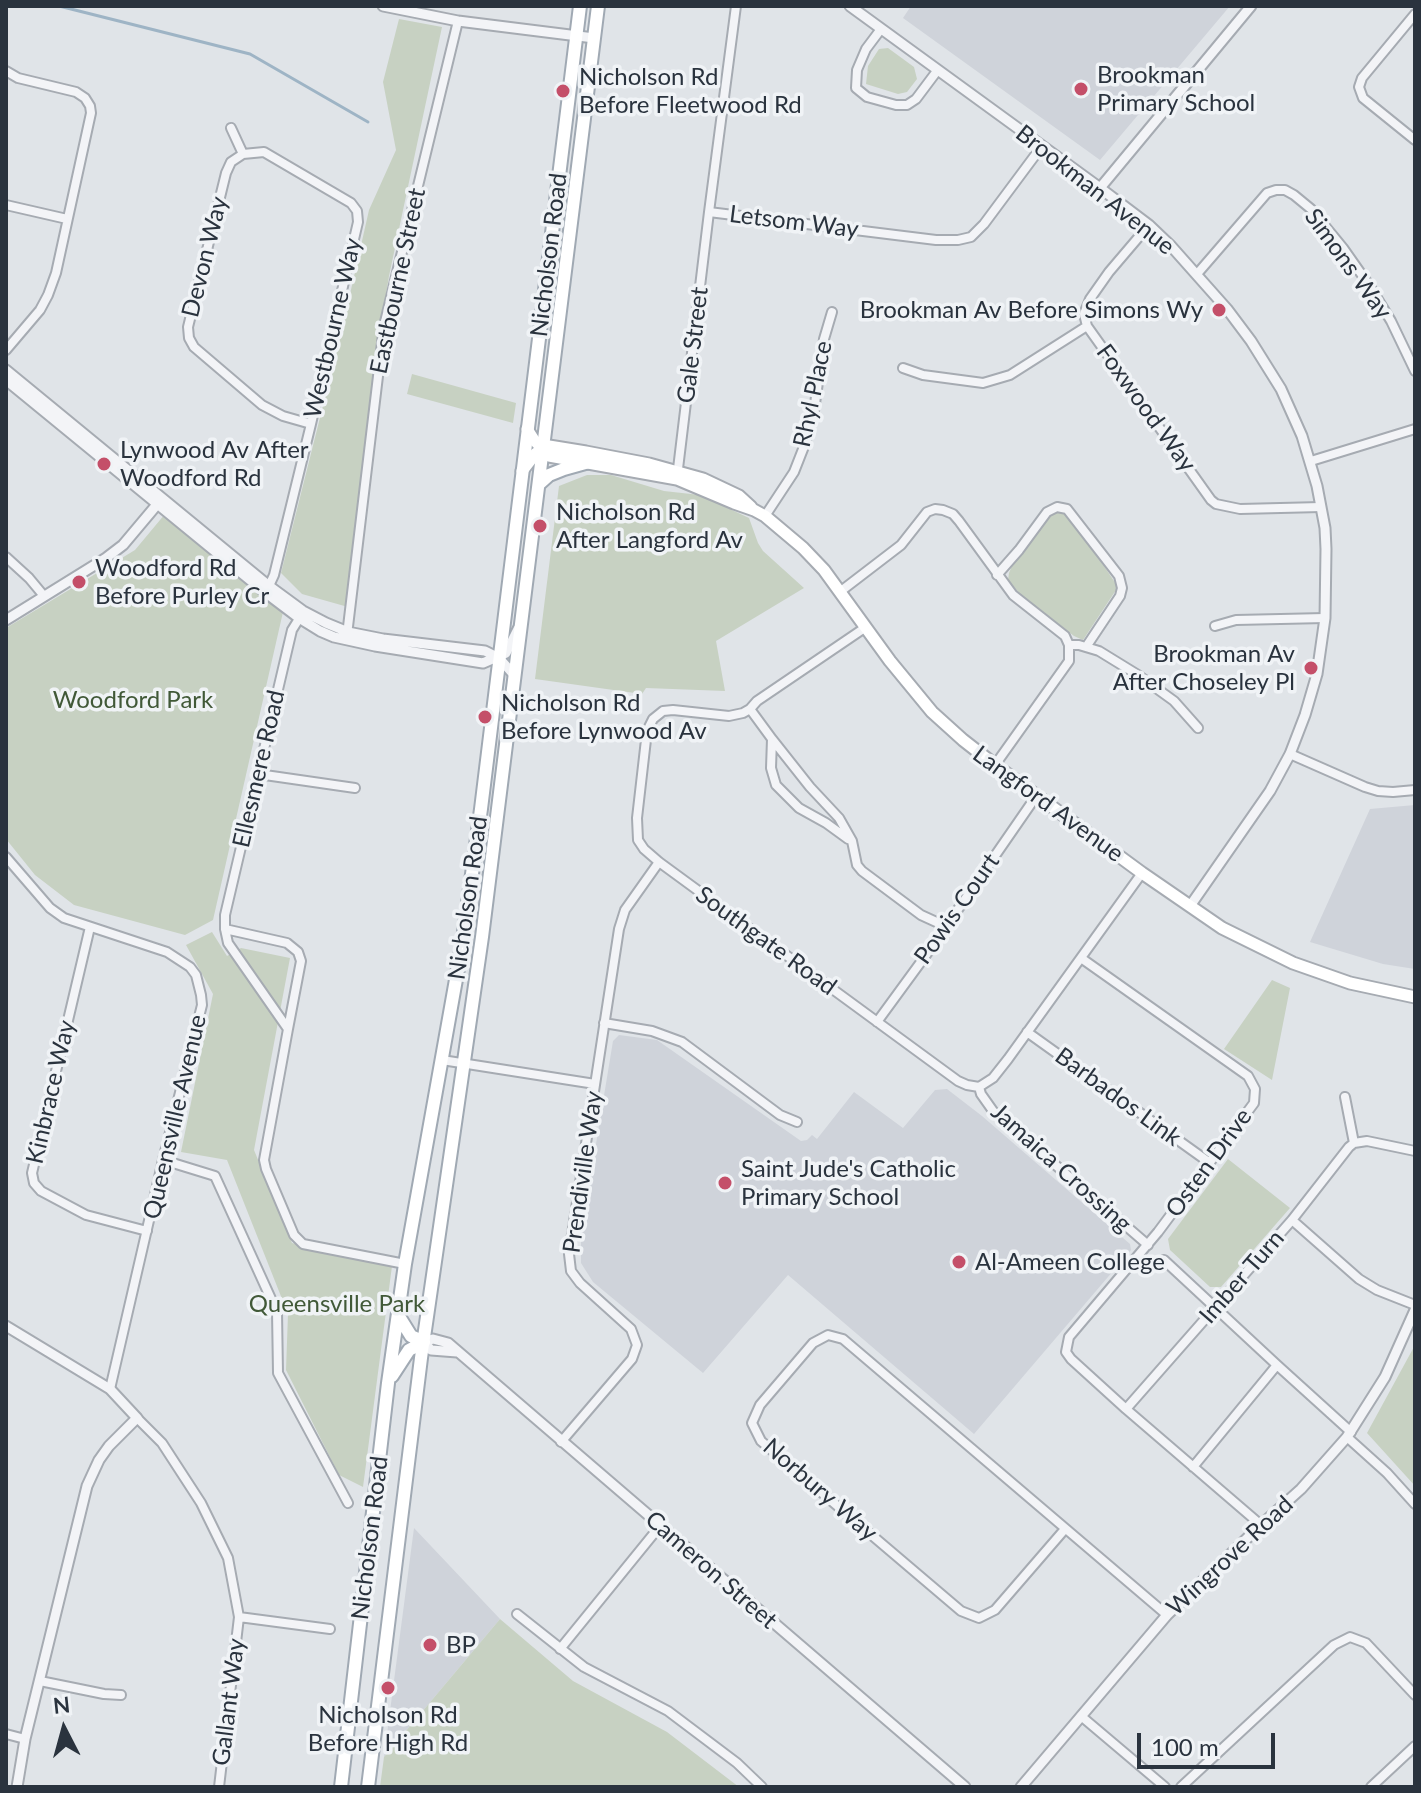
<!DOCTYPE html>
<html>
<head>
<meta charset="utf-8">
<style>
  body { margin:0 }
  #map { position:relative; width:1421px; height:1793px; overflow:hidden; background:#e0e4e8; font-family:Lato,sans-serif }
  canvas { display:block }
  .frame { position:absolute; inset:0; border:8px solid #2a333e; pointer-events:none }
  .north { position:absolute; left:24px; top:1689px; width:80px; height:80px; -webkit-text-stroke:6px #f0f3f6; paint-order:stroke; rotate:354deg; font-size:22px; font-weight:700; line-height:32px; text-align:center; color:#2a333e }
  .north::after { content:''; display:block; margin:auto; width:28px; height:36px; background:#2a333e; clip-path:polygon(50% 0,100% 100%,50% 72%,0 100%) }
  .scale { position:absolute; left:1137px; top:1733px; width:138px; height:36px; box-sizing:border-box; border:4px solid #2a333e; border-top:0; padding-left:10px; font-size:24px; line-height:28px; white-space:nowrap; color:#2a333e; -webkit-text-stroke:6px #f0f3f6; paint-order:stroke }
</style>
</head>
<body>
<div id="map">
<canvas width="1421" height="1793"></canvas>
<div class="frame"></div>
<div class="north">N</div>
<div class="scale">100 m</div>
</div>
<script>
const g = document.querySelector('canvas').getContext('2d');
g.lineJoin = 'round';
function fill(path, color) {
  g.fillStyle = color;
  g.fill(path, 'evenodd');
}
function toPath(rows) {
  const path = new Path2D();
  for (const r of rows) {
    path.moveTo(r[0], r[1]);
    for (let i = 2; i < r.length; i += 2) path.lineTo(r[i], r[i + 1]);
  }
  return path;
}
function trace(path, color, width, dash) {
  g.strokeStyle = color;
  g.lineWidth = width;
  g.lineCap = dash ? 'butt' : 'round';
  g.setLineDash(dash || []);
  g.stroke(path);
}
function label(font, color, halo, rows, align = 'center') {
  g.font = font + ' Lato,sans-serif';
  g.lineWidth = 7;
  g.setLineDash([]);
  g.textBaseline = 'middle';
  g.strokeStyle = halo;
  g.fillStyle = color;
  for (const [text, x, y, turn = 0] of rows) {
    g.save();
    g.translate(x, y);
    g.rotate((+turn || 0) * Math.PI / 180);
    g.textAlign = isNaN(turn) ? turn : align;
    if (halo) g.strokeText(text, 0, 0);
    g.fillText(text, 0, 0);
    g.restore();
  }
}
const built = toPath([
  [911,6,1230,6,1100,160,903,18],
  [1415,805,1415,969,1383,964,1310,942,1370,809],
  [619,1035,657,1040,801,1141,807,1140,812,1135,817,1139,854,1092,903,1128,935,1090,947,1089,982,1116,1130,1244,1131,1250,974,1434,788,1275,703,1373,593,1282,581,1263,581,1235,613,1041],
  [414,1528,500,1619,384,1757]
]);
const green = toPath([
  [399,19,442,27,389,276,375,361,348,607,302,594,281,573,341,334,369,210,396,150,383,82],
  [888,48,914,67,917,79,907,92,898,94,866,84,868,66,879,49],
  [412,374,516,403,513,423,407,394],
  [587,475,611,475,664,491,700,495,749,518,758,543,763,551,804,588,716,641,725,691,646,688,642,694,535,679,559,486],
  [1063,510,1092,548,1118,587,1083,640,1074,636,1020,594,1008,580,1009,573,1014,561,1052,512],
  [165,514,200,540,283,612,213,920,185,935,74,905,35,875,6,839,6,628,135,550],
  [212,932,227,956,241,948,290,958,254,1150,292,1243,392,1266,363,1487,339,1475,286,1370,288,1314,227,1160,181,1152,213,994,186,945],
  [1272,980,1290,988,1272,1080,1224,1049],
  [1228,1159,1290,1208,1221,1287,1210,1287,1170,1250,1168,1239],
  [1415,1345,1415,1486,1367,1433],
  [500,1619,573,1681,667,1732,739,1787,380,1787,384,1757]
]);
const stream = toPath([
  [59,6,250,54,368,122]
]);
const minor = toPath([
  [736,6,709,212,936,240,958,240,971,237,984,224,1042,146],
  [1415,14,1362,78,1359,87,1363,98,1415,140],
  [881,29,866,49,857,70,856,88,867,97,896,105,907,105,916,99,937,71],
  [6,71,18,78,76,92,85,98,90,106,91,113,56,273,48,295,40,310,6,350],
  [231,128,243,154],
  [6,205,67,219],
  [1149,225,1109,272,1090,299,1084,314,1087,326,1211,500,1216,504,1240,509,1321,507],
  [1197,274,1267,193,1276,190,1285,190,1294,195,1311,209,1343,248,1369,285,1391,321,1415,371],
  [903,368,923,375,983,383,1010,375,1087,326],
  [1311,461,1415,429],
  [677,477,709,212],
  [765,516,794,472,805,444,814,411,824,339,832,312],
  [6,557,29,578,44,596],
  [997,575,1019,550,1047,512,1057,507,1067,509,1119,576,1122,588,1120,596,1086,647],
  [268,588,274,575,311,424,358,222,357,211,351,203,264,152,243,154,231,162,226,173,188,327,189,338,194,347,262,405,283,416,311,424],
  [841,591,901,545,927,512,935,509,943,510,953,514,959,521,1013,595,1065,636,1069,645,1069,661,995,765],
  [302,614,292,630,225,915,225,929,228,943,288,1029,264,1160,266,1169,294,1235,303,1244,405,1264],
  [1215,626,1236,620,1325,618],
  [866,627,757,701,750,709,743,713,729,716,673,710,663,711,653,719,647,731,637,818,638,840,644,849,659,862,958,1081,967,1085,979,1087,993,1078,1008,1059,1142,873],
  [347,635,384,326,458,21],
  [1069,645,1079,645,1099,651,1138,675,1174,701,1198,728],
  [750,709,772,739,771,768,776,785,799,808,826,823,848,839],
  [772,739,810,787,839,818,852,841,857,865,862,871,921,915,945,926],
  [1290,754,1365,787,1378,791,1393,792,1415,790],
  [258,774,355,788],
  [6,857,50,908,64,918,167,952,190,967,196,975,201,995,202,1005,163,1160,110,1389],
  [90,927,32,1173,34,1183,41,1191,86,1215,147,1231],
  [225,929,287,943,298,952,301,961,288,1029],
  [1081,958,1248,1076,1255,1089,1254,1103,1158,1232,1069,1337,1066,1352,1071,1359,1126,1409,1261,1525],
  [877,1022,934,944,1037,795],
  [604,1023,652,1031,682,1042,780,1115,797,1122],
  [1027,1032,1210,1163],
  [442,1060,595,1084],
  [979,1087,981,1094,993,1111,1148,1245],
  [1345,1097,1354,1143],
  [163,1160,215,1176,277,1312,278,1373,348,1503],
  [1292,1220,1359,1279,1377,1290,1415,1305],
  [1164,1260,1277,1365,1351,1432],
  [1126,1409,1292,1220,1349,1147,1354,1143,1367,1141,1415,1151],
  [137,1418,162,1443,201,1503,228,1558,239,1617,330,1629],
  [1347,1437,1387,1473,1415,1504],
  [561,1442,632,1359,637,1345,631,1329,580,1283,571,1271,569,1254,619,929,625,910,659,862],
  [1193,1467,1277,1365],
  [1065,1529,995,1610,979,1618,961,1611,761,1441,752,1423,760,1405,813,1343,828,1335,843,1339,1167,1615],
  [517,1614,584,1667,668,1711,737,1763,762,1787],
  [560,1649,660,1526],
  [40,1681,104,1694,121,1695],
  [1081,1716,1165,1787],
  [6,1734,25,1739],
  [219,1787,239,1617],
  [1181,1787,1334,1645,1350,1637,1366,1643,1415,1695],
  [1371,1787,1415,1746]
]);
const tertiary = toPath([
  [383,6,458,21,594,38],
  [850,6,1100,188,1149,225,1171,246,1227,309,1251,341,1281,389,1302,436,1317,486,1325,528,1326,549,1325,618,1317,674,1305,715,1290,754,1270,791,1190,906],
  [1100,188,1251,6],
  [6,370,269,586,303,611,326,623,348,632,383,639,485,651,499,658,515,676],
  [6,380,266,593,299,618,320,631,334,637,375,646,483,663,506,653,518,629],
  [6,620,106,558,123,545,160,501],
  [6,1326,110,1389,137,1418,109,1446,99,1460,87,1486,25,1739,17,1787],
  [424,1342,433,1339,448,1343,965,1787],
  [424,1342,431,1350,457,1352],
  [1021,1787,1167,1615,1261,1525,1301,1489,1347,1437,1385,1377,1415,1310]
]);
const secondary = toPath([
  [527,429,534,440,549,456,677,479,734,503,754,510,765,516,803,548,824,570,890,661,932,712,963,740,995,765,1142,873,1222,928,1293,963,1350,983,1415,997],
  [522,471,536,453,549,446,586,452,649,464,703,479,739,496,751,507]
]);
const primary = toPath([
  [539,484,549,475,564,469,589,462],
  [398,1315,411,1336,424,1342],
  [392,1376,409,1350,424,1342],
  [341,1787,388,1383,405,1264,462,946,481,809,580,6],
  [368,1787,421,1358,482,937,598,6]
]);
const markers = [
  [1081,89,8,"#c44f69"],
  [563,91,8,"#c44f69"],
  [1219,310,8,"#c44f69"],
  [104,464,8,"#c44f69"],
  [540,526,8,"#c44f69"],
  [79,582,8,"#c44f69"],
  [1311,668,8,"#c44f69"],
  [485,717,8,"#c44f69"],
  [725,1183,8,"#c44f69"],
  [959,1262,8,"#c44f69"],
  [430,1645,8,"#c44f69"],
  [388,1688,8,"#c44f69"]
];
const poiNames = [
  ["Brookman",1097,75],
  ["Primary School",1097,103],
  ["Nicholson Rd",579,77],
  ["Before Fleetwood Rd",579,105],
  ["Brookman Av Before Simons Wy",1203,310,"right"],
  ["Lynwood Av After",120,450],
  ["Woodford Rd",120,478],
  ["Nicholson Rd",556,512],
  ["After Langford Av",556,540],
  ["Woodford Rd",95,568],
  ["Before Purley Cr",95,596],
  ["Brookman Av",1295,654,"right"],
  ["After Choseley Pl",1295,682,"right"],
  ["Nicholson Rd",501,703],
  ["Before Lynwood Av",501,731],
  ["Saint Jude's Catholic",741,1169],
  ["Primary School",741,1197],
  ["Al-Ameen College",975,1262],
  ["BP",446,1645],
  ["Nicholson Rd",388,1715,"center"],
  ["Before High Rd",388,1743,"center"]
];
const streetNames = [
  ["Brookman Avenue",1095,190,38],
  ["Letsom Way",794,222,7],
  ["Nicholson Road",549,255,-83],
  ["Devon Way",205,257,-76],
  ["Simons Way",1348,264,54],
  ["Eastbourne Street",398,281,-78],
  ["Westbourne Way",333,328,-77],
  ["Gale Street",693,345,-83],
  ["Rhyl Place",813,394,-78],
  ["Foxwood Way",1146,408,54],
  ["Ellesmere Road",259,769,-77],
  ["Langford Avenue",1048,804,36],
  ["Nicholson Road",468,898,-82],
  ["Powis Court",957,909,-55],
  ["Southgate Road",766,941,36],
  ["Kinbrace Way",51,1092,-77],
  ["Barbados Link",1118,1097,36],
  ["Queensville Avenue",175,1117,-77],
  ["Osten Drive",1209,1163,-54],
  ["Jamaica Crossing",1061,1168,42],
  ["Prendiville Way",583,1172,-82],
  ["Imber Turn",1242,1277,-49],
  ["Norbury Way",820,1490,41],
  ["Nicholson Road",370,1538,-83],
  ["Wingrove Road",1230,1556,-43],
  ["Cameron Street",711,1570,41],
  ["Gallant Way",229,1702,-83]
];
const parkNames = [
  ["Woodford Park",133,700],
  ["Queensville Park",337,1304]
];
fill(built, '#cfd3da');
fill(green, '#c7d1c2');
trace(stream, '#9eb4c5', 3);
trace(minor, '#a6abb2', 12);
trace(tertiary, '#a6abb2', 13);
trace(secondary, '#a6abb2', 15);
trace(primary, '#a0a9b3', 16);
trace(minor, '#f3f4f7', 8);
trace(tertiary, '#f3f4f7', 9);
trace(secondary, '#fff', 11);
trace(primary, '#fff', 12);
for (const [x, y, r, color] of markers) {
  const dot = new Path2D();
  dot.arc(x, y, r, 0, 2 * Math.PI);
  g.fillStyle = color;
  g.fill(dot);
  trace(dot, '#f0f3f6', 3);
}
label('24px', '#2a333e', '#f0f3f6', poiNames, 'left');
label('24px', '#2a333e', '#f0f3f6', streetNames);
label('24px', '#415938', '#f0f3f6', parkNames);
</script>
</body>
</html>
